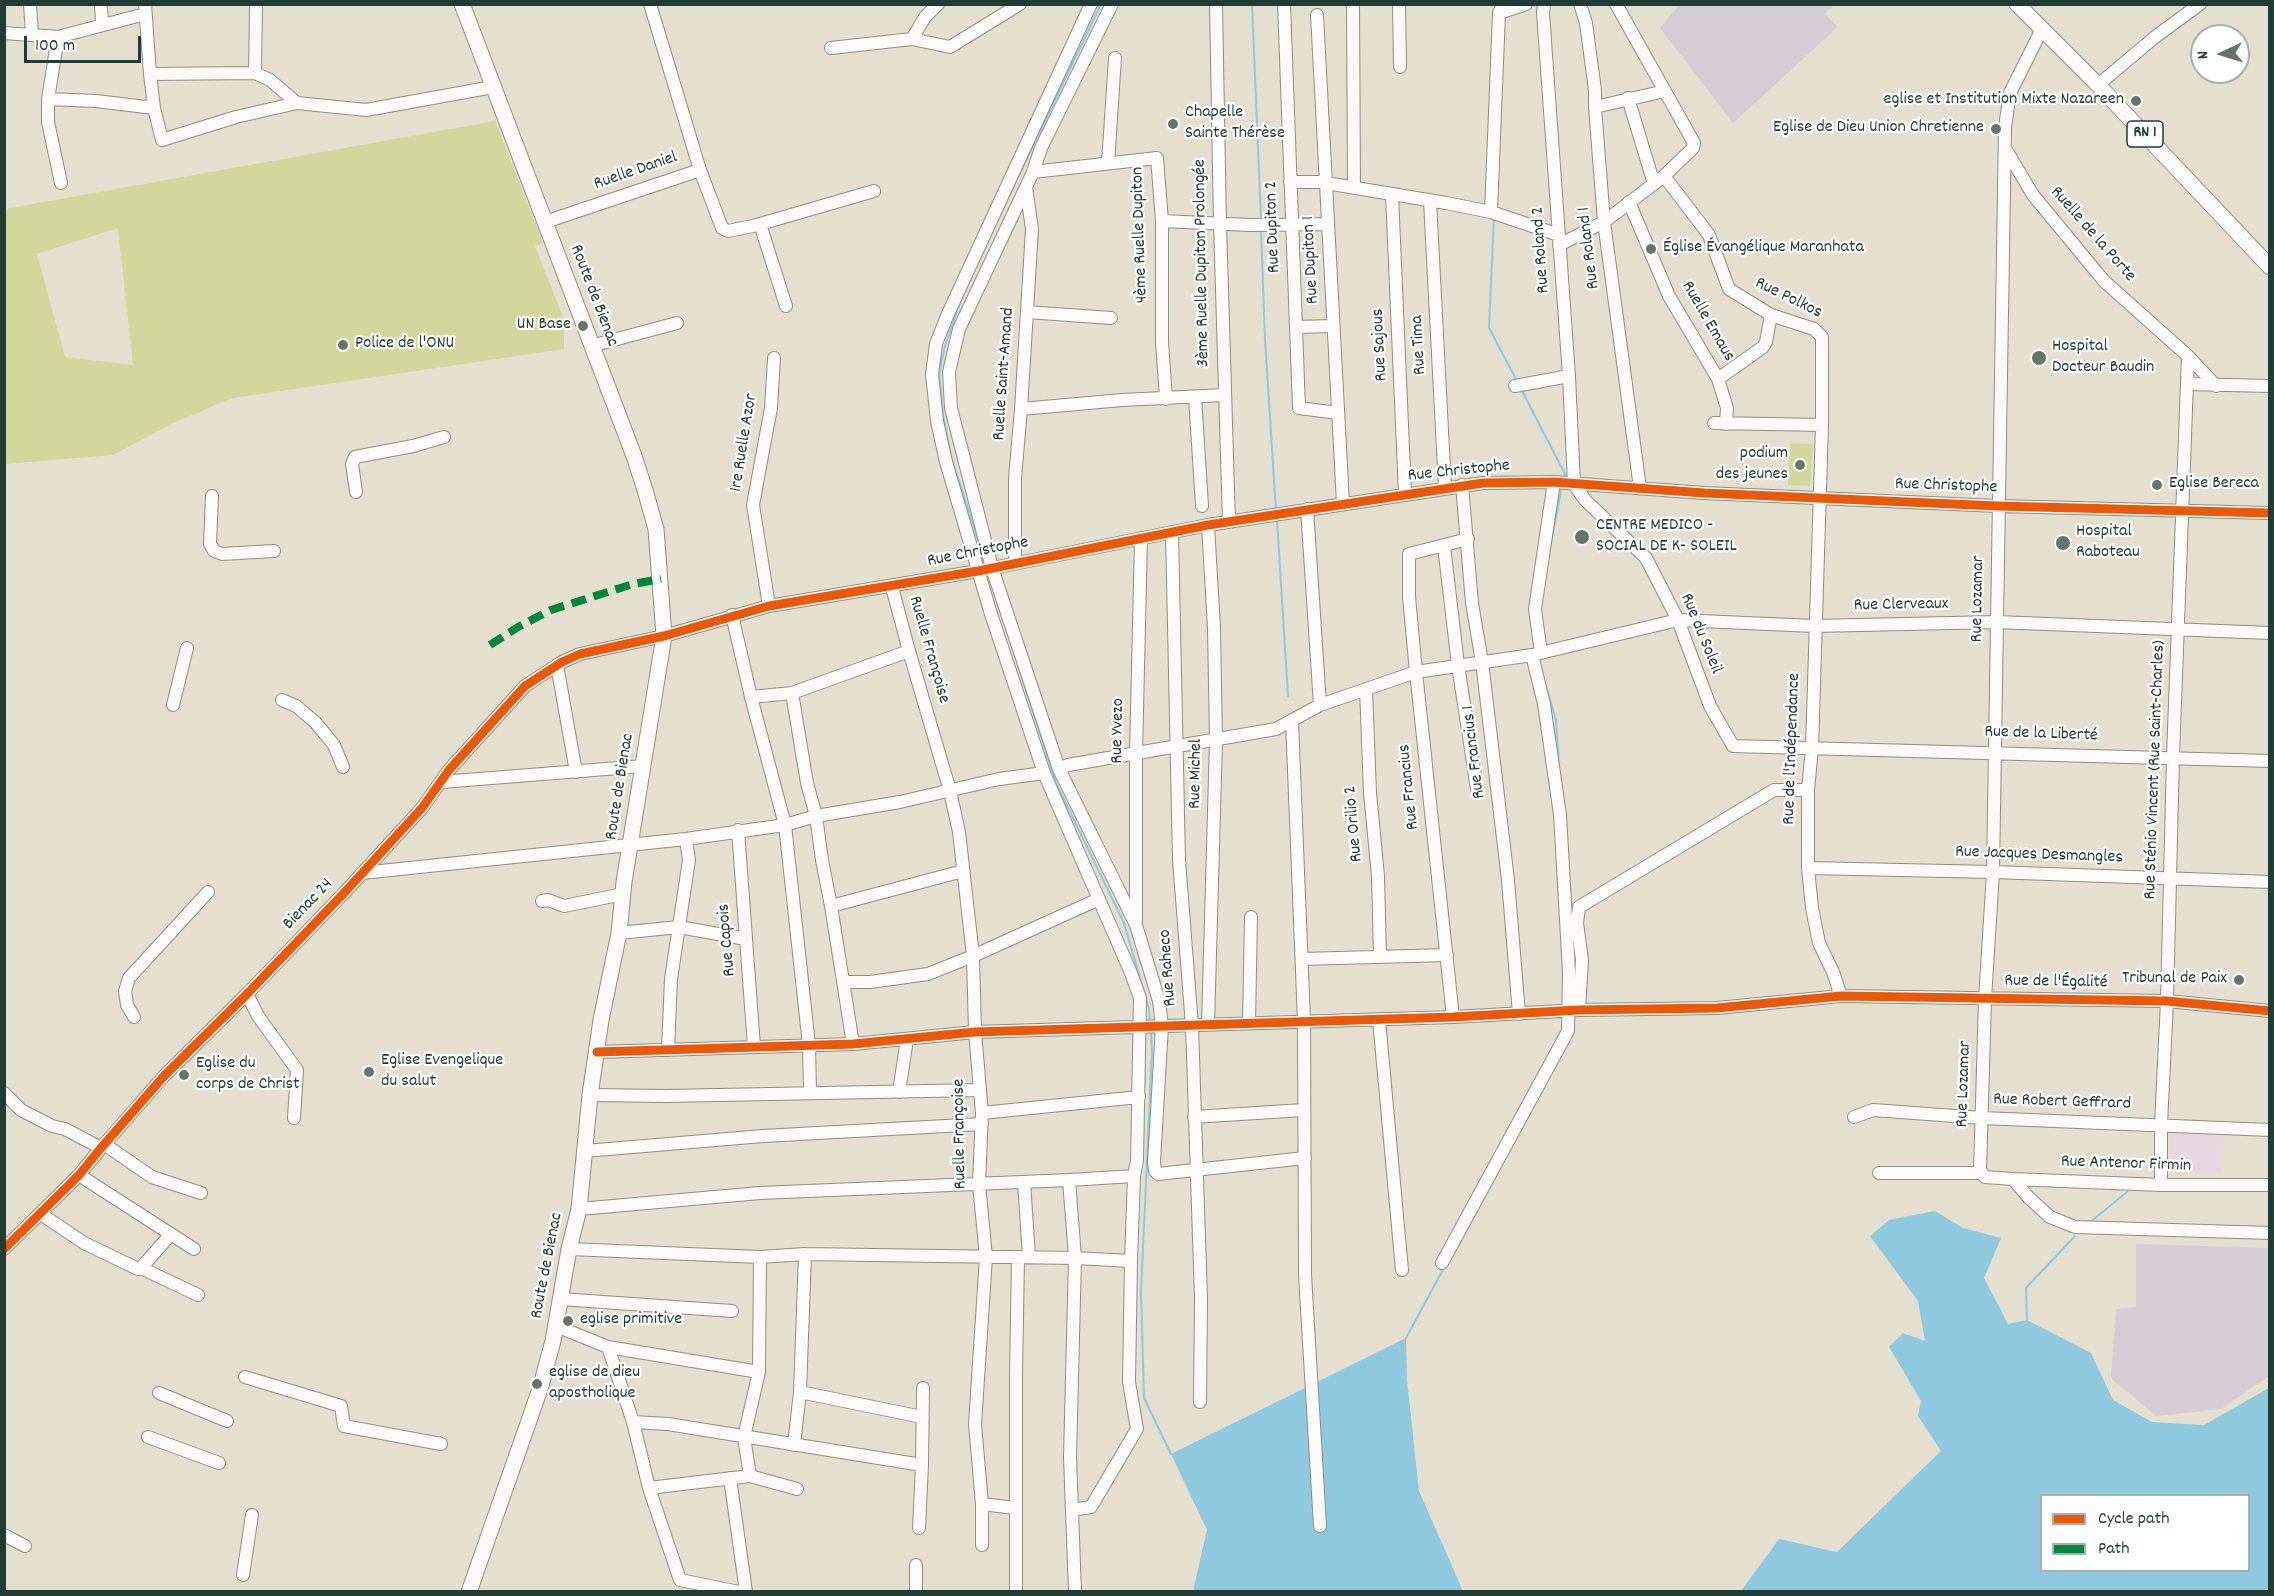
<!DOCTYPE html>
<html>
<head>
<meta charset="utf-8">
<style>
  body { margin:0 }
  #map { position:relative; width:2274px; height:1596px; overflow:hidden; background:#e4dfce; font-family:Dekko,sans-serif }
  canvas { display:block }
  .frame { position:absolute; inset:0; border:6px solid #1f3d34; pointer-events:none }
  .legend { position:absolute; left:2040px; top:1494px; width:210px; height:78px; box-sizing:border-box; background:#fff; border:2px solid #a5b1ae; margin:0; padding:8px 10px; list-style:none; font-size:18px; color:#1f3d34 }
  .legend li { display:flex; align-items:center; gap:12px; height:30px }
  .legend b { width:30px; border:2px solid #a5b1ae }
  .north { position:absolute; left:2190px; top:24px; width:60px; height:60px; box-sizing:border-box; background:#fff; border:2px solid #a5b1ae; border-radius:50%; rotate:266deg; font-size:16px; font-weight:700; line-height:24px; text-align:center; color:#1f3d34 }
  .north::after { content:''; display:block; margin:auto; width:21px; height:27px; background:#64766a; clip-path:polygon(50% 0,100% 100%,50% 72%,0 100%) }
  .scale { position:absolute; left:24px; top:36px; width:117px; height:27px; box-sizing:border-box; border:3px solid #1f3d34; border-top:0; padding-left:8px; font-size:18px; line-height:21px; white-space:nowrap; color:#1f3d34; -webkit-text-stroke:4px #fff; paint-order:stroke }
</style>
</head>
<body>
<div id="map">
<canvas width="2274" height="1596"></canvas>
<div class="frame"></div>
<ul class="legend">
<li><b style="height:8px;background:#e8590c"></b>Cycle path</li>
<li><b style="height:8px;background:#00873e"></b>Path</li>
</ul>
<div class="north">N</div>
<div class="scale">100 m</div>
</div>
<script>
const g = document.querySelector('canvas').getContext('2d');
g.lineJoin = 'round';
function fill(path, color) {
  g.fillStyle = color;
  g.fill(path, 'evenodd');
}
function toPath(rows) {
  const path = new Path2D();
  for (const r of rows) {
    path.moveTo(r[0], r[1]);
    for (let i = 2; i < r.length; i += 2) path.lineTo(r[i], r[i + 1]);
  }
  return path;
}
function trace(path, color, width, dash) {
  g.strokeStyle = color;
  g.lineWidth = width;
  g.lineCap = dash ? 'butt' : 'round';
  g.setLineDash(dash || []);
  g.stroke(path);
}
function label(font, color, halo, rows, align = 'center') {
  g.font = font + ' Dekko,sans-serif';
  g.lineWidth = 4.5;
  g.setLineDash([]);
  g.textBaseline = 'middle';
  g.strokeStyle = halo;
  g.fillStyle = color;
  for (const [text, x, y, turn = 0] of rows) {
    g.save();
    g.translate(x, y);
    g.rotate((+turn || 0) * Math.PI / 180);
    g.textAlign = isNaN(turn) ? turn : align;
    if (halo) g.strokeText(text, 0, 0);
    g.fillText(text, 0, 0);
    g.restore();
  }
}
const built = toPath([
  [2171,1126,2224,1128,2222,1173,2169,1171]
]);
const industrial = toPath([
  [1680,4,1834,5,1825,14,1838,27,1733,123,1660,28],
  [2136,1244,2269,1248,2269,1376,2221,1409,2156,1416,2111,1378,2116,1309,2136,1307]
]);
const green = toPath([
  [495,121,543,243,535,246,564,320,564,349,233,398,173,423,113,455,5,464,5,209],
  [118,228,133,365,65,357,37,254],
  [1790,443,1813,444,1810,486,1788,485]
]);
const water = toPath([
  [1935,1211,1963,1228,2001,1238,1984,1278,2008,1324,2027,1320,2091,1353,2113,1400,2152,1422,2204,1425,2269,1388,2269,1591,1741,1591,1779,1539,1837,1552,1941,1451,1918,1416,1921,1401,1889,1347,1903,1333,1925,1341,1918,1301,1870,1236,1889,1220],
  [2042,1496,2248,1496,2248,1570,2042,1570],
  [1406,1338,1407,1380,1419,1491,1463,1591,1193,1591,1207,1530,1171,1454]
]);
const stream = toPath([
  [1252,4,1261,220],
  [1494,217,1489,328,1517,381],
  [997,221,1101,4],
  [1261,229,1265,340,1276,511],
  [960,303,945,346,939,373,943,415,951,456,981,549],
  [1521,389,1565,474,1564,478],
  [1277,520,1288,696],
  [1550,548,1562,486],
  [1020,672,1056,783,1124,923,1149,1009,1150,1022],
  [1545,683,1556,720,1559,766],
  [1151,1031,1152,1052,1141,1291,1144,1398,1171,1454],
  [2089,1223,2127,1192],
  [2027,1320,2026,1288,2075,1236],
  [1406,1338,1445,1266]
]);
const minor = toPath([
  [30,4,32,35],
  [101,4,102,24],
  [145,4,150,74,154,108,162,140,236,117,297,103],
  [650,4,700,170],
  [1112,4,1041,148,1033,172,959,329,949,372,951,408,992,568,1059,769,1136,925,1159,1001,1162,1026,1154,1162,1155,1171,1158,1174,1305,1158],
  [1216,4,1220,224,1229,522],
  [1284,4,1299,408,1338,413],
  [1353,4,1354,188],
  [1399,4,1400,67],
  [1544,4,1543,13,1569,376,1574,484],
  [1580,4,1586,23,1595,90,1595,107,1604,222,1640,488],
  [1616,4,1694,143,1693,148,1664,176],
  [1499,13,1526,4],
  [1317,15,1343,503],
  [2042,29,2010,93,2005,127,1993,872,1985,999,1980,1170,1985,1177,2013,1179,2161,1185,2270,1185],
  [4,33,58,37,145,14],
  [58,37,48,99,96,101,154,108],
  [912,39,925,17,938,4],
  [831,48,912,39,950,47,1020,4],
  [255,73,256,4],
  [150,74,255,73,270,80,297,103,366,110,493,87],
  [2098,85,2155,37,2200,4],
  [1628,98,1654,184],
  [48,99,48,122,61,183],
  [1595,107,1665,91],
  [2005,148,2033,195,2104,281,2188,356,2216,386],
  [1108,163,1115,58],
  [1033,172,1157,158,1162,221,1162,342,1166,399],
  [1290,182,1320,182,1446,203,1491,212,1559,235],
  [1392,195,1405,494],
  [1430,201,1445,488],
  [1629,202,1669,296,1718,379,1763,347,1766,342,1771,315],
  [1491,212,1499,13,1503,4],
  [1162,221,1250,225,1328,224],
  [545,222,700,170,722,228,728,231,753,226,874,191],
  [760,224,786,306],
  [1559,245,1604,222,1664,176,1709,235,1729,289,1771,315,1814,329,1822,337,1822,425,1812,748,1808,790,1808,868,1812,908,1819,943,1833,972,1841,996],
  [1027,312,1111,318],
  [1296,327,1333,326],
  [591,346,677,323],
  [1718,379,1727,408,1726,424],
  [2187,384,2270,386],
  [1515,386,1569,376],
  [1195,397,1202,506],
  [1021,409,1122,400,1224,395],
  [1714,423,1822,425],
  [1574,484,1585,500,1646,558,1678,620,1710,706,1733,746,2270,761],
  [1462,485,1472,603,1482,662,1508,880,1519,1014],
  [356,492,352,464,355,457,413,446,444,437],
  [212,496,210,544,214,551,222,554,274,551],
  [1307,509,1320,705],
  [1208,525,1214,628,1216,740,1208,1025],
  [1172,532,1179,860,1192,1026,1201,1298,1200,1402],
  [1444,546,1458,665,1477,789],
  [1015,563,1015,478,1021,409,1032,229,1026,187],
  [892,587,909,651,950,791,959,832,973,956,975,1032,982,1113,979,1184,986,1257,975,1424,982,1504,982,1545],
  [769,606,753,505,771,408,774,358],
  [732,615,751,697,785,825,809,1045,810,1092],
  [1541,653,1535,609,1554,482],
  [557,665,576,772],
  [1366,689,1370,793,1378,876,1380,957],
  [792,693,807,783,816,816,822,860,831,906,853,1044],
  [751,697,792,693,909,651],
  [282,700,296,706,315,722,334,745,343,767],
  [173,705,187,648],
  [1292,721,1304,1021,1305,1275,1320,1526],
  [1059,769,1068,765,1276,729,1320,705,1416,672,1532,655,1678,620,1814,626,1997,622,2270,633],
  [441,782,644,766],
  [738,830,754,1047],
  [1808,868,1993,872,2270,882],
  [362,873,686,839,785,825,816,816,900,802,999,779,1044,773],
  [542,901,548,900,564,906,623,894],
  [831,906,963,871],
  [1136,921,1136,755,1141,538],
  [619,933,679,927,746,939],
  [1302,959,1447,955],
  [843,982,870,982,928,974,973,956,1099,899],
  [247,994,258,1016,297,1070,294,1118],
  [1579,1010,1582,960,1577,923,1579,907,1774,790,1808,790],
  [134,1017,127,1005,125,991,129,978,208,892],
  [1453,1017,1416,672,1409,597,1409,554,1468,539],
  [1379,1020,1402,1270],
  [1249,1023,1251,917],
  [668,1050,671,979,689,860,686,839],
  [597,1052,853,1044,975,1032,1453,1017,1579,1010,1717,1008,1841,996,2167,1001,2270,1011],
  [899,1092,907,1039],
  [4,1093,21,1110,52,1126,65,1129,101,1148],
  [590,1095,666,1096,980,1090],
  [982,1113,1139,1097],
  [1194,1117,1303,1110],
  [1854,1117,1873,1110,1982,1118,2270,1130],
  [104,1144,152,1177,201,1193],
  [585,1151,763,1136,982,1124],
  [1879,1173,1981,1173],
  [79,1175,194,1249],
  [2013,1179,2029,1198,2050,1217,2075,1227,2270,1233],
  [1069,1180,1075,1258,1070,1457,1075,1592],
  [1024,1182,1029,1257],
  [2161,1185,2161,1125,2167,1001,2173,757,2188,356],
  [579,1209,760,1193,1069,1180,1134,1176],
  [41,1214,84,1243,138,1269,141,1268,171,1234],
  [4,1249,79,1175,101,1148,164,1076,247,994,344,893,422,808,449,770,525,686,562,662,580,654,664,636,769,606,978,571,1208,525,1483,483,1554,482,1704,493,1998,506,2270,513],
  [569,1249,760,1257,805,1254,1075,1258,1131,1261],
  [1442,1263,1568,1031,1569,972,1560,815,1544,704,1532,655],
  [141,1268,198,1295],
  [560,1299,732,1311],
  [556,1326,608,1347,759,1372],
  [608,1347,633,1422,668,1424,922,1465],
  [245,1377,341,1406,344,1426,441,1444],
  [800,1392,922,1417],
  [159,1393,227,1421],
  [633,1422,649,1488,680,1580,739,1592],
  [148,1437,219,1463],
  [794,1445,800,1392,805,1254],
  [750,1476,744,1437,759,1372,760,1257],
  [730,1478,746,1592],
  [649,1488,750,1476,797,1489],
  [982,1504,1015,1508],
  [1072,1510,1091,1507,1137,1429,1129,1382,1131,1261,1134,1176,1137,1161,1140,998,1131,973,1044,773,991,614,946,462,937,421,932,374,936,344,947,316,1091,4],
  [919,1528,922,1465,923,1388],
  [4,1535,25,1546],
  [916,1565,916,1592],
  [243,1575,252,1515],
  [1016,1592,1016,1377,1018,1257]
]);
const major = toPath([
  [462,4,634,456,645,490,656,529,664,636,624,882,619,933,601,1020,590,1095,579,1209,569,1249,553,1341,540,1389,469,1592],
  [2017,4,2098,85,2270,267]
]);
const quiet = toPath([
  [490,645,518,627,551,610,633,584,661,579]
]);
const cycleway = toPath([
  [597,1052,853,1044,975,1032,1453,1017,1579,1010,1717,1008,1841,996,2167,1001,2270,1011],
  [4,1249,79,1175,101,1148,164,1076,247,994,344,893,422,808,449,770,525,686,562,662,580,654,664,636,769,606,978,571,1208,525,1483,483,1554,482,1704,493,1998,506,2270,513]
]);
const markers = [
  [2136,101,6,"#64766a"],
  [1173,124,6,"#64766a"],
  [1996,129,6,"#64766a"],
  [1651,249,6,"#64766a"],
  [583,326,6,"#64766a"],
  [343,345,6,"#64766a"],
  [2039,358,8,"#64766a"],
  [1800,465,6,"#64766a"],
  [2157,485,6,"#64766a"],
  [1582,537,8,"#64766a"],
  [2063,543,8,"#64766a"],
  [2239,980,6,"#64766a"],
  [369,1072,6,"#64766a"],
  [184,1075,6,"#64766a"],
  [568,1321,6,"#64766a"],
  [537,1384,6,"#64766a"]
];
const shields = [
  [2145,134,36]
];
const shieldNames = [
  ["RN 1",2145,134]
];
const poiNames = [
  ["eglise et Institution Mixte Nazareen",2124,101,"right"],
  ["Chapelle",1185,114],
  ["Sainte Thérèse",1185,135],
  ["Eglise de Dieu Union Chretienne",1984,129,"right"],
  ["Église Évangélique Maranhata",1663,249],
  ["UN Base",571,326,"right"],
  ["Police de l'ONU",355,345],
  ["Hospital",2052,348],
  ["Docteur Baudin",2052,369],
  ["podium",1788,455,"right"],
  ["des jeunes",1788,476,"right"],
  ["Eglise Bereca",2169,485],
  ["CENTRE MEDICO -",1596,527],
  ["SOCIAL DE K- SOLEIL",1596,548],
  ["Hospital",2076,533],
  ["Raboteau",2076,554],
  ["Tribunal de Paix",2227,980,"right"],
  ["Eglise Evengelique",381,1062],
  ["du salut",381,1083],
  ["Eglise du",196,1065],
  ["corps de Christ",196,1086],
  ["eglise primitive",580,1321],
  ["eglise de dieu",549,1374],
  ["apostholique",549,1395]
];
const streetNames = [
  ["Ruelle Daniel",636,172,-19],
  ["Rue Dupiton 2",1274,227,-92],
  ["4ème Ruelle Dupiton",1141,235,-92],
  ["Ruelle de la Porte",2092,235,49],
  ["Rue Roland 1",1590,248,-97],
  ["Rue Roland 2",1542,250,-94],
  ["Rue Dupiton 1",1312,260,-93],
  ["3ème Ruelle Dupiton Prolongée",1203,263,-91],
  ["Route de Bienac",593,296,69],
  ["Rue Polkos",1788,299,26],
  ["Ruelle Emaus",1707,322,60],
  ["Rue Sajous",1381,345,-93],
  ["Rue Tima",1420,345,-93],
  ["Ruelle Saint-Amand",1005,374,-86],
  ["1re Ruelle Azor",745,443,-81],
  ["Rue Christophe",1459,472,-6],
  ["Rue Christophe",1946,487,2],
  ["Rue Christophe",978,553,-11],
  ["Rue Lozamar",1979,599,-89],
  ["Rue Clerveaux",1901,606,-1],
  ["Rue du Soleil",1700,634,68],
  ["Ruelle Françoise",928,650,74],
  ["Rue Yvezo",1119,731,-89],
  ["Rue de la Liberté",2041,735,2],
  ["Rue de l'Indépendance",1793,749,-88],
  ["Rue Francius 1",1475,752,-97],
  ["Rue Sténio Vincent (Rue Saint-Charles)",2156,770,-88],
  ["Rue Michel",1197,774,-89],
  ["Route de Bienac",621,787,-81],
  ["Rue Francius",1410,787,-96],
  ["Rue Orilio 2",1355,824,-95],
  ["Rue Jacques Desmangles",2039,856,2],
  ["Bienac 24",309,905,-46],
  ["Rue Capois",728,940,-95],
  ["Rue Raheco",1169,968,-94],
  ["Rue de l'Égalité",2056,983,1],
  ["Rue Lozamar",1965,1084,-88],
  ["Rue Robert Geffrard",2062,1103,2],
  ["Ruelle Françoise",961,1134,-91],
  ["Rue Antenor Firmin",2126,1165,2],
  ["Route de Bienac",548,1266,-79]
];
fill(built, '#e7d8df');
fill(industrial, '#d5cdd3');
fill(green, '#d2d79b');
fill(water, '#8fc9e0');
trace(stream, '#8fc9e0', 2);
trace(minor, '#8d8f85', 14);
trace(major, '#8d8f85', 17);
trace(minor, '#fbfaf8', 12);
trace(major, '#fbfaf8', 15);
trace(quiet, '#00873e', 8, [15, 8]);
trace(cycleway, '#e8590c', 9);
for (const [x, y, r, color] of markers) {
  const dot = new Path2D();
  dot.arc(x, y, r, 0, 2 * Math.PI);
  g.fillStyle = color;
  g.fill(dot);
  trace(dot, '#fff', 2);
}
for (const [x, y, w] of shields) {
  const box = new Path2D();
  box.roundRect(x - w / 2, y - 13, w, 26, 4.5);
  g.fillStyle = '#fff';
  g.fill(box);
  trace(box, '#1f3d34', 1.5);
}
label('bold 16px', '#1f3d34', null, shieldNames);
label('18px', '#1f3d34', '#fff', poiNames, 'left');
label('18px', '#1f3d34', '#fff', streetNames);
</script>
</body>
</html>
